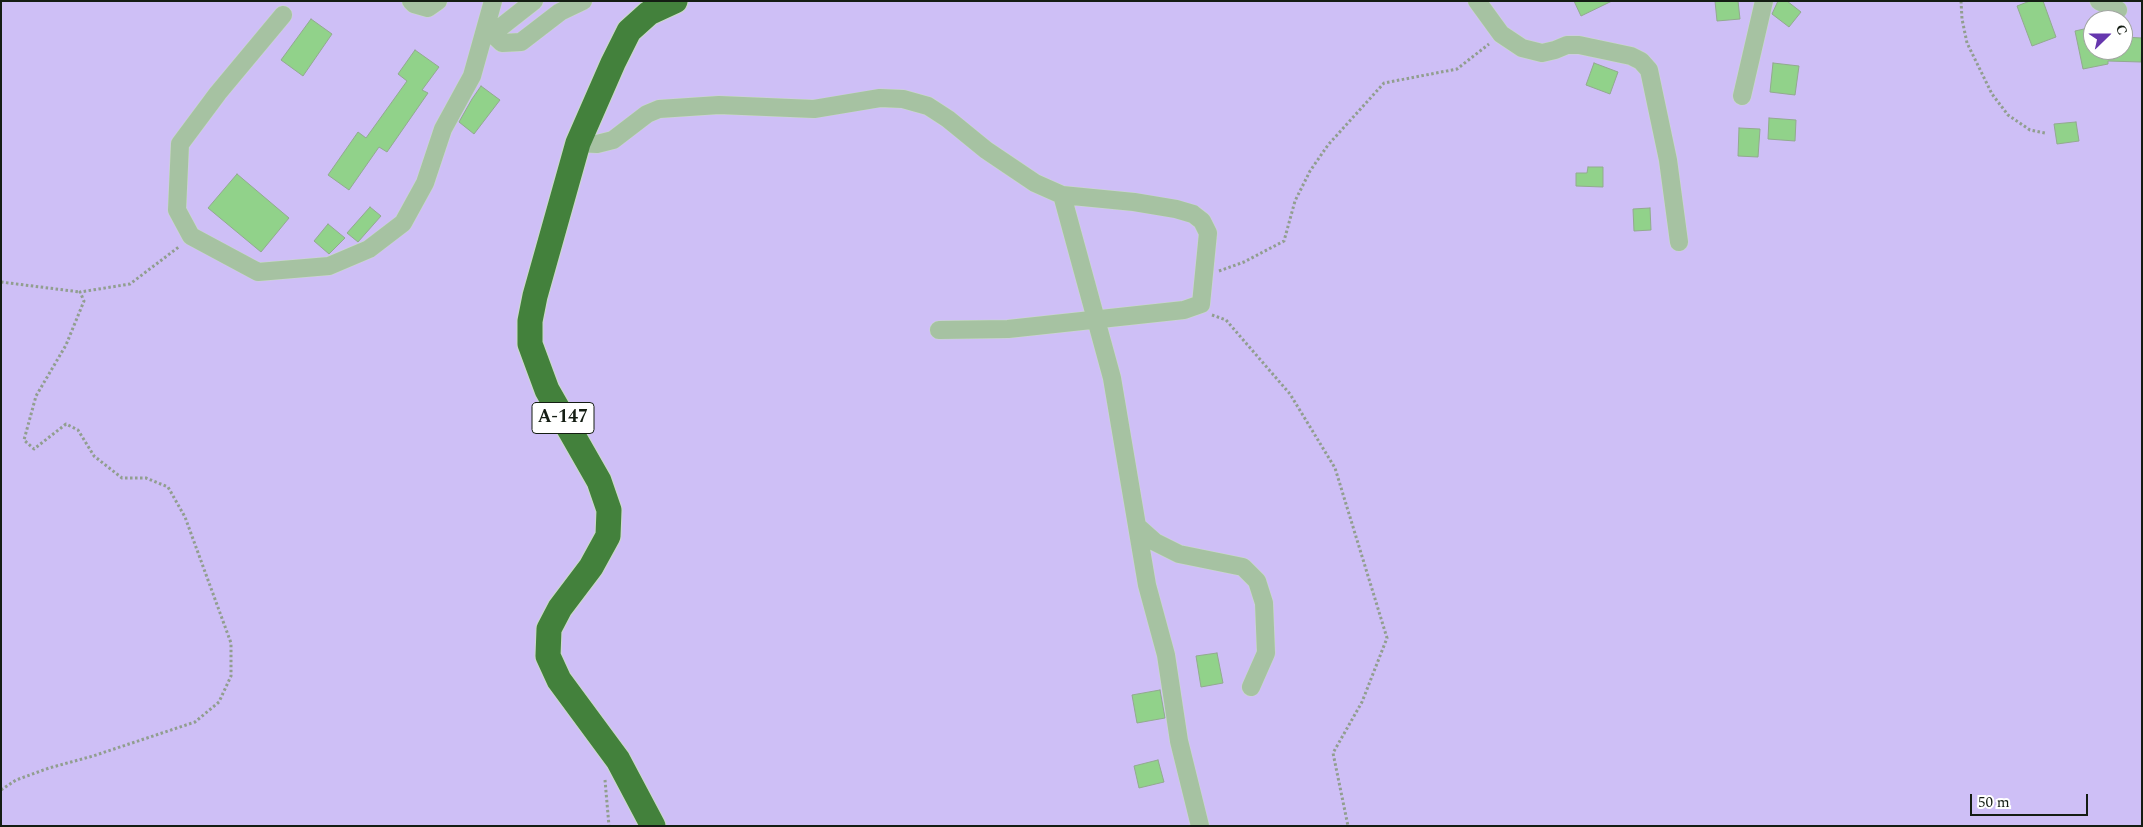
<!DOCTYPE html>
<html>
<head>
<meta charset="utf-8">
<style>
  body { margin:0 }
  #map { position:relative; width:2143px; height:827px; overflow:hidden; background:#eefeec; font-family:Spectral,serif }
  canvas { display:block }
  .frame { position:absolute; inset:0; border:2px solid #141d13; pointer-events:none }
  .north { position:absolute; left:2083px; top:10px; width:50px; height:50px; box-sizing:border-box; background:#fff; border:1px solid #a1a5a1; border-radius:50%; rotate:68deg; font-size:14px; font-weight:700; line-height:20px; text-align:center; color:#141d13 }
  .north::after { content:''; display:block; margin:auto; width:18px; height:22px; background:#6637ae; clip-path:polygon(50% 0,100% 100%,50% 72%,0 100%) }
  .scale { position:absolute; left:1970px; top:794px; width:118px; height:22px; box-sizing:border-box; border:2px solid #141d13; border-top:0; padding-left:6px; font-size:15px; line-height:18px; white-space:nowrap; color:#141d13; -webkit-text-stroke:4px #fff; paint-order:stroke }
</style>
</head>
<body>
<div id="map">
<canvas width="2143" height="827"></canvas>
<div class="frame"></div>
<div class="north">С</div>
<div class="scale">50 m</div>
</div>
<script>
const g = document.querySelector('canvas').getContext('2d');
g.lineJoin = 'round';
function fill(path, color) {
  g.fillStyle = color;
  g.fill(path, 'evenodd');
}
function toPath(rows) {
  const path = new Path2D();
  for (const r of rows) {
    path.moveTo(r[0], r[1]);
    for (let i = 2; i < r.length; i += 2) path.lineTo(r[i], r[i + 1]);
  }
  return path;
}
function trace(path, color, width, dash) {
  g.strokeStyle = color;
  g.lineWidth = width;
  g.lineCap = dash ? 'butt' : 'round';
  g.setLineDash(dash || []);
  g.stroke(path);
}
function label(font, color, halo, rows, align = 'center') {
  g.font = font + ' Spectral,serif';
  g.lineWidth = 4.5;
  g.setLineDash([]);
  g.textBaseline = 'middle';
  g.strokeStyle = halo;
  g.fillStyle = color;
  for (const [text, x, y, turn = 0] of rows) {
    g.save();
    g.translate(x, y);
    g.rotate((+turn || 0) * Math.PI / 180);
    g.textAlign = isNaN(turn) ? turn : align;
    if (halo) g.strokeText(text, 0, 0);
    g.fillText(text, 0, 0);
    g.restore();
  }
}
const green = toPath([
  [1,1,2142,1,2142,826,1,826],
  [2093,20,2123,20,2123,50,2093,50]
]);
const building = toPath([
  [1574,1,1612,1,1581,16,1574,1],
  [1715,1,1738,1,1740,19,1717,21,1715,1],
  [1778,1,1787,1,1801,12,1789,27,1772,14,1778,1],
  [2030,1,2043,1,2056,37,2032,46,2017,6,2030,1],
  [311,19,332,34,303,76,281,60,311,19],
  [2093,27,2093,50,2123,50,2123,37,2142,38,2141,62,2108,61,2108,64,2083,69,2075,31,2093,27],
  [415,50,439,67,422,90,428,93,387,152,379,147,349,190,328,175,358,132,366,138,407,81,398,74,415,50],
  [1594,63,1618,72,1610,94,1586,85,1594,63],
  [1773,63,1799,66,1795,95,1770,92,1773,63],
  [481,86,500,100,474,134,459,122,472,99,481,86],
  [1769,118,1796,120,1795,141,1768,139,1769,118],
  [2076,122,2079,141,2057,144,2054,124,2076,122],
  [1739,128,1760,129,1758,157,1738,156,1739,128],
  [1588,167,1603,167,1603,187,1576,186,1576,173,1587,173,1588,167],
  [237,174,289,218,261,252,208,208,237,174],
  [370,207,381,216,358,242,347,233,370,207],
  [1650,208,1651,230,1634,231,1633,209,1650,208],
  [328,224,345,238,329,254,314,241,328,224],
  [1217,653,1223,683,1201,687,1196,656,1217,653],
  [1160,690,1165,718,1137,723,1132,695,1160,690],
  [1158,760,1164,782,1139,788,1134,766,1158,760]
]);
const path = toPath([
  [1961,1,1962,19,1967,43,1992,94,2008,115,2030,130,2045,133],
  [1219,271,1244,262,1284,241,1295,201,1310,171,1328,145,1384,83,1457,69,1489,44],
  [1,282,80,292],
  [1212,315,1226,320,1290,394,1335,468,1387,638,1362,702,1333,753,1348,826],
  [605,780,609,826],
  [1,790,16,780,49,768,93,756,195,722,219,702,231,676,231,643,185,517,168,487,146,478,122,478,94,456,78,430,66,424,34,449,24,440,36,396,66,345,84,301,80,292,130,284,180,246]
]);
const minor = toPath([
  [411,1,414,4,428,8,438,1],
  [1477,1,1501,34,1522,48,1542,53,1555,50,1567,45,1579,45,1631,56,1641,61,1649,70,1668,160,1679,242],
  [2099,1,2118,10],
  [283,15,218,93,180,144,177,210,191,236,258,272,329,266,369,249,403,223,425,183,443,129,472,76,493,1],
  [486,28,502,43,521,42,560,12,583,1],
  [492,34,534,1],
  [1742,96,1764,1],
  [578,143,597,144,613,140,647,114,659,109,719,105,814,109,880,98,903,99,928,106,948,119,986,150,1035,183,1062,195,1134,202,1176,209,1193,214,1202,221,1208,233,1201,304,1184,310,1008,329,939,330],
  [1062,195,1112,378,1147,585,1166,655,1179,741,1200,826],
  [1137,526,1155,542,1179,554,1243,567,1257,581,1264,603,1266,653,1251,687]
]);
const highway = toPath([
  [653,826,618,760,559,680,548,656,549,629,560,608,591,567,608,536,609,510,599,481,547,390,530,344,530,321,535,296,578,143,613,63,629,31,649,13,675,1]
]);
const shields = [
  [563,418,62]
];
const shieldNames = [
  ["А-147",563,418]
];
fill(green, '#cebff6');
fill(building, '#91d28a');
trace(building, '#92ab8f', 1);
trace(minor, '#cbdac9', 19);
trace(highway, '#cbdac9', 27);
trace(path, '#919e8f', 3, [2.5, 2.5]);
trace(minor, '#a6c2a2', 18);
trace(highway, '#43813c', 25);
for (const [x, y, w] of shields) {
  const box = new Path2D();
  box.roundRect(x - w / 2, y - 15.5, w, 31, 4);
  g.fillStyle = '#fff';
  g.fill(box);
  trace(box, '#141d13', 1);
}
label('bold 18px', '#141d13', null, shieldNames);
</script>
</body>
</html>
